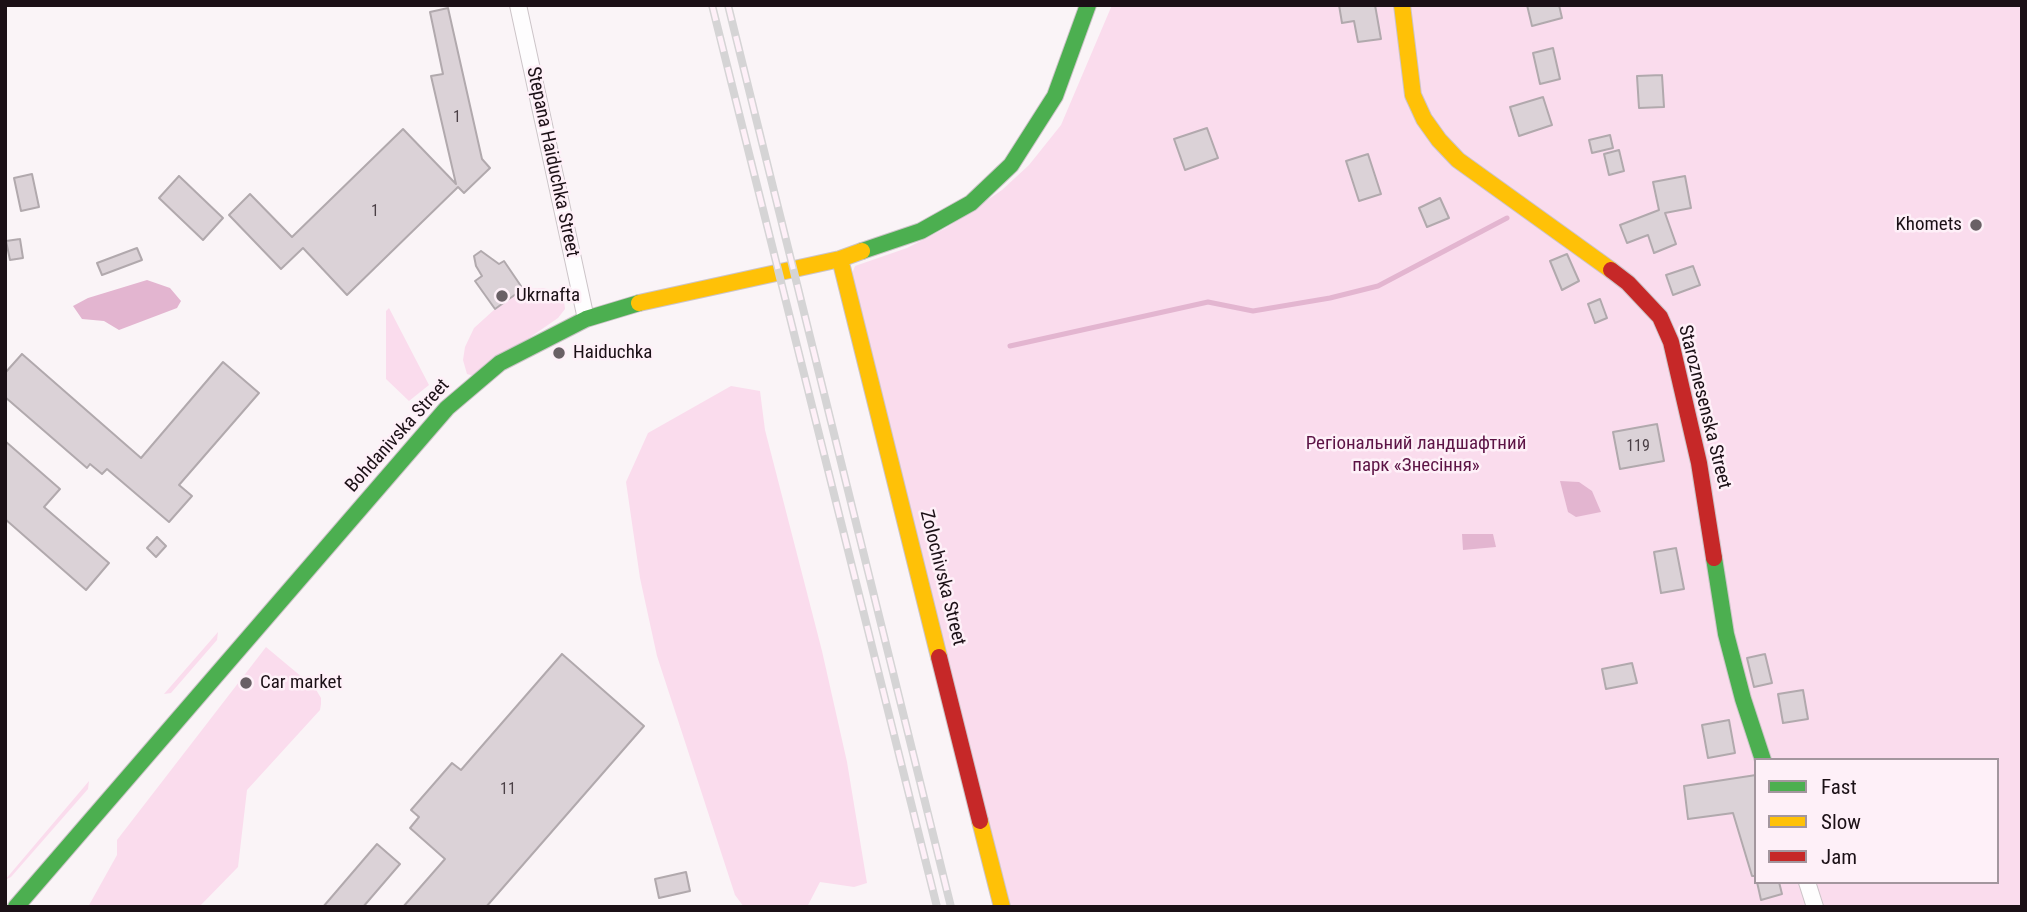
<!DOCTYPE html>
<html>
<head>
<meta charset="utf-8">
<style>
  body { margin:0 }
  #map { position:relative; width:2027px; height:912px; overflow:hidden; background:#faf4f7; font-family:"Roboto Condensed",sans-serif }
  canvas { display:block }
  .frame { position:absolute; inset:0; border:7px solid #1b1016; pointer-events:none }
  .legend { position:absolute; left:1754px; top:758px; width:245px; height:126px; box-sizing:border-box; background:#fef0f8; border:2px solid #a3969e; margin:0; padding:9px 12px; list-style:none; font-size:21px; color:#1b1016 }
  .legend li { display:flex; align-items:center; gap:14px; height:35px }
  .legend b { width:35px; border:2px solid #a3969e }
</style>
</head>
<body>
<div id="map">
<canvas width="2027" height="912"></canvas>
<div class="frame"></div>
<ul class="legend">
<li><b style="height:9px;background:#4caf50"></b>Fast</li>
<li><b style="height:9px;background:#ffc107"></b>Slow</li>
<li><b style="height:9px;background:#c62828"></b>Jam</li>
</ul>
</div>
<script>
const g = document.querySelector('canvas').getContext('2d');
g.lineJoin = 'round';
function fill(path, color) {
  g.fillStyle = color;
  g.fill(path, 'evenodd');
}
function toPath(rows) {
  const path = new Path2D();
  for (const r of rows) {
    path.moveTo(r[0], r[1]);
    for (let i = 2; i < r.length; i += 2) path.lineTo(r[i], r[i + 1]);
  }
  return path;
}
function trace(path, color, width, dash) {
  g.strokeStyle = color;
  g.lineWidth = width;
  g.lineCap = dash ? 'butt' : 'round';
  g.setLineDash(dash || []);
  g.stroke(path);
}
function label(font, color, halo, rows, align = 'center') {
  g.font = font + ' "Roboto Condensed",sans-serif';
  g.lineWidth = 5;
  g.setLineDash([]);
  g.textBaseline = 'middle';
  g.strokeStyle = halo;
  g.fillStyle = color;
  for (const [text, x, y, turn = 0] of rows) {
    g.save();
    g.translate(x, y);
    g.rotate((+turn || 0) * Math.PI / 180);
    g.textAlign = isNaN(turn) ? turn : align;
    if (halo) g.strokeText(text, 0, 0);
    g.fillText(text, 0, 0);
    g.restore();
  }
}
const green = toPath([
  [1112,5,2022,5,2022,907,1011,907,849,282,855,266,907,248,946,228,1002,190,1029,165,1061,125],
  [1756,760,1997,760,1997,882,1756,882],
  [544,288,559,294,564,301,565,309,558,318,474,376,467,374,463,360,465,347,474,328,495,309,523,289],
  [389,308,429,385,409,401,386,379,386,311],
  [731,386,760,391,765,430,822,651,847,762,867,883,854,887,820,882,807,907,744,907,735,895,657,656,640,578,626,482,648,433],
  [218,632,217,640,171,693,164,694],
  [266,647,315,688,321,698,321,704,320,710,247,790,238,867,199,907,88,907,117,855,117,840],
  [89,781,88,789,11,877,5,880]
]);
const water = toPath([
  [147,280,170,288,181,301,177,308,119,330,104,321,82,319,73,306,88,298],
  [1560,481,1579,482,1592,491,1601,512,1576,517,1568,512],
  [1462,534,1493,534,1496,547,1463,550]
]);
const stream = toPath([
  [1010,346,1208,302,1253,311,1330,298,1378,286,1507,218]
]);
const building = toPath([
  [1339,5,1375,5,1381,39,1358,42,1354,21,1342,23,1339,5],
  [1527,5,1559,5,1562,18,1532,26,1527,5],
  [448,8,482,159,490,168,464,193,458,187,347,295,303,248,281,269,229,215,250,194,292,237,403,129,456,184,431,76,443,74,430,12,448,8],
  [1553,48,1560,79,1540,84,1533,53,1553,48],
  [1662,75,1664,107,1639,108,1637,76,1662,75],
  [1543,97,1552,125,1519,136,1510,107,1543,97],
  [1207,128,1218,158,1185,170,1174,139,1207,128],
  [1610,135,1613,148,1592,153,1589,140,1610,135],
  [1619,150,1624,171,1609,175,1604,154,1619,150],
  [1368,154,1381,194,1359,201,1346,161,1368,154],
  [32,174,39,207,21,211,14,178,32,174],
  [179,176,223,218,203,240,159,198,179,176],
  [1685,176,1691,208,1665,213,1676,244,1654,253,1648,235,1627,243,1620,225,1659,210,1653,182,1685,176],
  [1440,198,1449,218,1427,227,1419,208,1440,198],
  [20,239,23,258,10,260,6,241,20,239],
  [137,248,142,260,102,275,97,263,137,248],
  [481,251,499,264,504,261,523,289,495,309,475,281,482,276,476,266,474,256,481,251],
  [1567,254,1579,281,1562,290,1550,261,1567,254],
  [1693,266,1700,285,1673,295,1666,275,1693,266],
  [1600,299,1607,318,1595,323,1588,304,1600,299],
  [22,354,141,458,223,362,259,393,179,485,192,496,169,522,107,469,102,474,90,464,87,468,5,397,5,373,22,354],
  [1657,424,1664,461,1620,469,1613,432,1657,424],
  [5,441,60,489,44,507,109,563,86,590,5,519,5,441],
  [157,537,166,546,156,557,147,548,157,537],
  [1676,548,1684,589,1661,593,1654,552,1676,548],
  [562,654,644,726,486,907,403,907,445,859,410,828,419,817,411,810,452,763,461,770,562,654],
  [1765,654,1772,683,1754,687,1747,658,1765,654],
  [1632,663,1637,683,1606,689,1602,669,1632,663],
  [1803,690,1808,719,1783,723,1778,694,1803,690],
  [1729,720,1735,753,1708,758,1702,725,1729,720],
  [1756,775,1756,876,1752,876,1733,813,1688,819,1684,786,1756,775],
  [377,844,400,864,363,907,323,907,377,844],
  [686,872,690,891,659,898,655,879,686,872],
  [1757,882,1779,882,1782,894,1761,900,1757,882]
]);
const street = toPath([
  [518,5,586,319],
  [1807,882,1815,907]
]);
const fast = toPath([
  [862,251,921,231,971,203,1011,165,1055,96,1088,5],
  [1714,558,1726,634,1743,699,1763,760],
  [16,907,447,408,500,363,586,319,639,303]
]);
const slow = toPath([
  [1402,5,1413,95,1424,119,1439,140,1458,160,1611,270],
  [840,259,939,657],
  [639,303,840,259,862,251],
  [980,821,1002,907]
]);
const jam = toPath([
  [1611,270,1628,283,1660,317,1671,342,1699,463,1714,558],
  [939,657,980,821]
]);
const rail = toPath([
  [712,5,937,907],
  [728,5,951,907]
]);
const markers = [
  [1976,225,7,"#696065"],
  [502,296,7,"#696065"],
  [559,353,7,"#696065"],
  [246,683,7,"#696065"]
];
const numberNames = [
  ["1",457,118],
  ["1",375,212],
  ["119",1638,447],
  ["11",508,790]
];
const streetNames = [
  ["Stepana Haiduchka Street",552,162,78],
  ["Staroznesenska Street",1704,407,76],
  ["Bohdanivska Street",398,436,-48],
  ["Zolochivska Street",942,578,76]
];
const poiNames = [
  ["Khomets",1962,225,"right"],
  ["Ukrnafta",516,296],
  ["Haiduchka",573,353],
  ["Car market",260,683]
];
const parkNames = [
  ["Регіональний ландшафтний",1416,444],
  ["парк «Знесіння»",1416,466]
];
fill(green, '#fadced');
fill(water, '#e3b5d0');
trace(stream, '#e3b5d0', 5);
fill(building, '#dbd2d7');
trace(building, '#b1a9ad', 2);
trace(street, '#ccc4c8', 18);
trace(fast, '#ccc4c8', 18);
trace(slow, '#ccc4c8', 18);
trace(jam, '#ccc4c8', 18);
trace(street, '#fefdfe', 16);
trace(fast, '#4caf50', 16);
trace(slow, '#ffc107', 16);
trace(jam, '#c62828', 16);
trace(rail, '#d5d4d5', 8);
trace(rail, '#fef0f8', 5, [16]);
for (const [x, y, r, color] of markers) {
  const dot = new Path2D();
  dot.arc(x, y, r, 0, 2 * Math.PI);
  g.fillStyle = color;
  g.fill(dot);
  trace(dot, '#fef0f8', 2.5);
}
label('16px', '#4b4046', null, numberNames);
label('19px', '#1b1016', '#fef0f8', streetNames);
label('19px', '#1b1016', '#fef0f8', poiNames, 'left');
label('19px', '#5c1345', '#fef0f8', parkNames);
</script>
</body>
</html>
